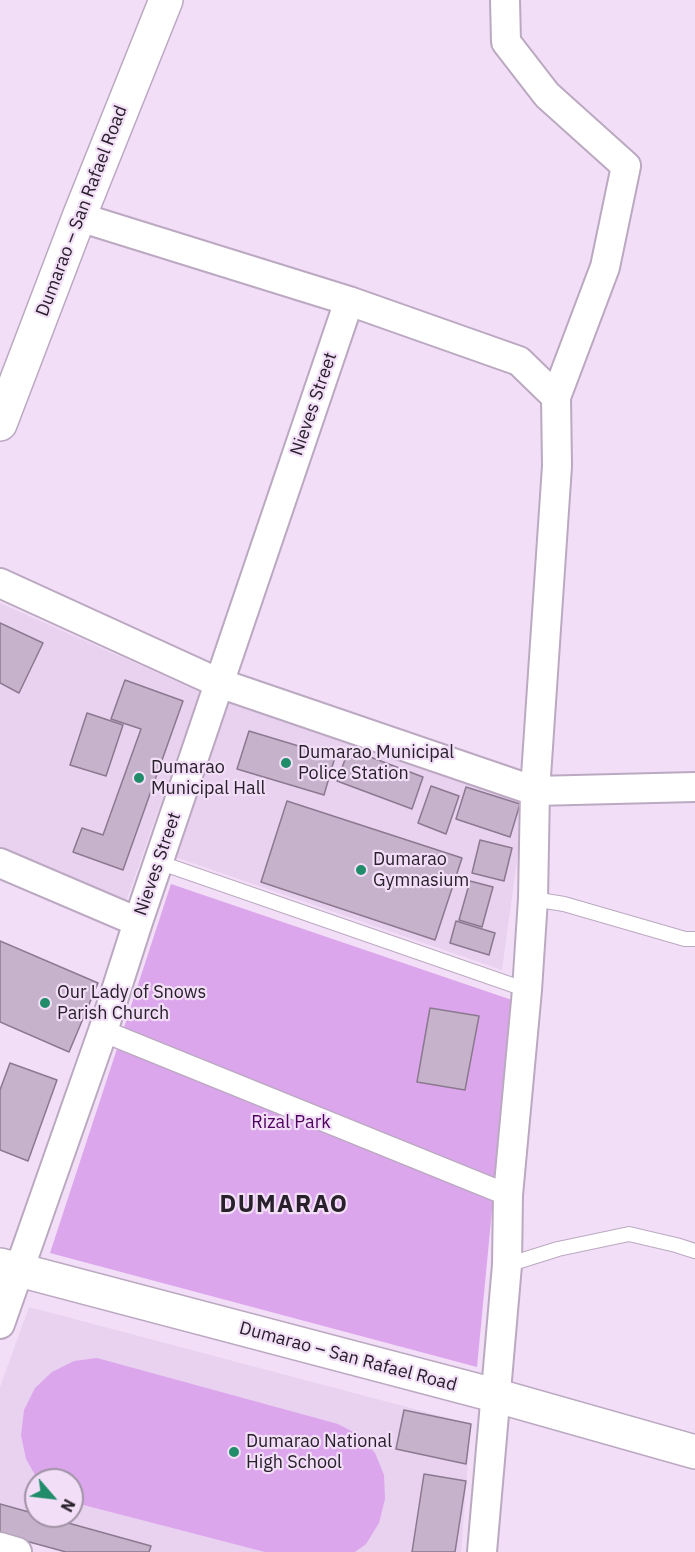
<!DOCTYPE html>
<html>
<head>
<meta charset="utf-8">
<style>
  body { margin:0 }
  #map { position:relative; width:695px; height:1552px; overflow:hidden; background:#f2def7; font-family:"IBM Plex Sans",sans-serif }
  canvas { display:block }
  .north { position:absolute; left:24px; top:1468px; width:60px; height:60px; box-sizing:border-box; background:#f2def7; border:2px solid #a192a5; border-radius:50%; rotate:118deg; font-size:16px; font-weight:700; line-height:24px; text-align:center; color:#28202a }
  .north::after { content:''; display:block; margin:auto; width:21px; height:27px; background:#208c6a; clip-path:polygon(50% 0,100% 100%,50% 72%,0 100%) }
</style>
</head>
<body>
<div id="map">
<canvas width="695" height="1552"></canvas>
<div class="north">N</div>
</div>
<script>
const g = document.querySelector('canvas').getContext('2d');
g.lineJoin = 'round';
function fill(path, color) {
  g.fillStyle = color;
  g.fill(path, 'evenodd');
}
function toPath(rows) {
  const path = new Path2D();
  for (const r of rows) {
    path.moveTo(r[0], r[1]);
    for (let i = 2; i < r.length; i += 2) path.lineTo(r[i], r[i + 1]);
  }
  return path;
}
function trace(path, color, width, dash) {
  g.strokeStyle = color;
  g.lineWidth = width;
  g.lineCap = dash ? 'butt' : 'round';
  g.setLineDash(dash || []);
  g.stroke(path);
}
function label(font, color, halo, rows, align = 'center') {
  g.font = font + ' "IBM Plex Sans",sans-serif';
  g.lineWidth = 4.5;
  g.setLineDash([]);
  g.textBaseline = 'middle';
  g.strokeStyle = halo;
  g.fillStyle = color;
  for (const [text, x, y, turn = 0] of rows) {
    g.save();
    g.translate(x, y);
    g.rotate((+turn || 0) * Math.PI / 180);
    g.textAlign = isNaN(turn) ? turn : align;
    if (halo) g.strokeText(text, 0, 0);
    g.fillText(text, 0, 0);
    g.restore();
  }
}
const built = toPath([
  [0,603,200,692,124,907,0,854],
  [226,700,525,802,502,970,175,857],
  [29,1307,471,1424,461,1552,83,1552,0,1531,0,1387],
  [36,1480,72,1480,72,1516,36,1516]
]);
const green = toPath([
  [171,884,512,1000,477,1367,50,1253],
  [97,1358,338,1424,359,1435,375,1453,384,1475,385,1499,379,1523,366,1544,355,1552,265,1552,72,1502,72,1480,38,1480,26,1459,21,1435,24,1410,35,1388,52,1372,74,1361]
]);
const building = toPath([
  [0,623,43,643,19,693,0,683,0,623],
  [125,680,183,701,123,870,73,852,82,828,103,835,141,729,111,719,125,680],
  [87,713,123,725,106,776,70,765,87,713],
  [249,731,335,757,324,795,237,769,249,731],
  [349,749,423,777,412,809,337,781,349,749],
  [431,786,459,796,446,834,418,823,431,786],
  [466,787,520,804,510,837,456,819,466,787],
  [287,801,462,858,435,940,261,882,287,801],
  [480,840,512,848,504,881,472,873,480,840],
  [470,881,493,887,482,927,459,920,470,881],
  [456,921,495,933,489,955,450,943,456,921],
  [0,941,98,983,69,1052,0,1022,0,941],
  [430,1008,479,1016,465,1090,417,1082,430,1008],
  [10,1063,57,1080,28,1161,0,1150,0,1090,10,1063],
  [404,1410,471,1424,466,1464,396,1449,404,1410],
  [424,1474,466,1481,455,1552,412,1552,424,1474],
  [0,1504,36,1514,36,1516,43,1516,151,1546,149,1552,66,1552,0,1534,0,1504]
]);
const service = toPath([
  [158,862,527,990],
  [533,899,564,904,685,939,695,939],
  [507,1265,558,1249,629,1234,676,1245,695,1251]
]);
const pedestrian = toPath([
  [103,1031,508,1195]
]);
const minor = toPath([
  [505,0,506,42,547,95,626,166,605,267,556,397],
  [79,217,349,301,519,361,556,397,557,466,535,791,533,899,527,990,508,1195,507,1265,482,1552],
  [0,583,219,683,535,791,695,787],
  [0,863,138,922],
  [0,1324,103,1031,138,922,349,301],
  [0,1547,17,1552]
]);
const secondary = toPath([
  [0,424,79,217,166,0],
  [0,1265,494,1395,695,1452]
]);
const markers = [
  [286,763,6,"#208c6a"],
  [139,778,6,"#208c6a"],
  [361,870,6,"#208c6a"],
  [45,1003,6,"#208c6a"],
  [234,1452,6,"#208c6a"]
];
const streetNames = [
  ["Dumarao – San Rafael Road",82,211,-69],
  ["Nieves Street",314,404,-71],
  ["Nieves Street",158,864,-71],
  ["Dumarao – San Rafael Road",348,1357,15]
];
const poiNames = [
  ["Dumarao Municipal",298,753],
  ["Police Station",298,774],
  ["Dumarao",151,768],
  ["Municipal Hall",151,789],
  ["Dumarao",373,860],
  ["Gymnasium",373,881],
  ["Our Lady of Snows",57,993],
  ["Parish Church",57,1014],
  ["Dumarao National",246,1442],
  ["High School",246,1463]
];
const parkNames = [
  ["Rizal Park",291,1123]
];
const districtNames = [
  ["DUMARAO",284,1205]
];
fill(built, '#e9d1f0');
fill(green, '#dba6eb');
fill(building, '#c6b3cb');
trace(building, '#8b7990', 1.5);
trace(service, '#bba9c1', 16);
trace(pedestrian, '#bba9c1', 24);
trace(minor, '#bba9c1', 32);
trace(secondary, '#bba9c1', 36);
trace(service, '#fff', 14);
trace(pedestrian, '#fff', 21);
trace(minor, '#fff', 28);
trace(secondary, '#fff', 33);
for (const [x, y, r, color] of markers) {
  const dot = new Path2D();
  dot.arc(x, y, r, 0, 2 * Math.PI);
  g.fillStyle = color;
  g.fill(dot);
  trace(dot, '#f2def7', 2);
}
label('18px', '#28202a', '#f2def7', streetNames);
label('18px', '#28202a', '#f2def7', poiNames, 'left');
label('18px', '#4f0160', '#f2def7', parkNames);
g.letterSpacing = '1.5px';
label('bold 24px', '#28202a', '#f2def7', districtNames);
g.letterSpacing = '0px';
</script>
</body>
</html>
